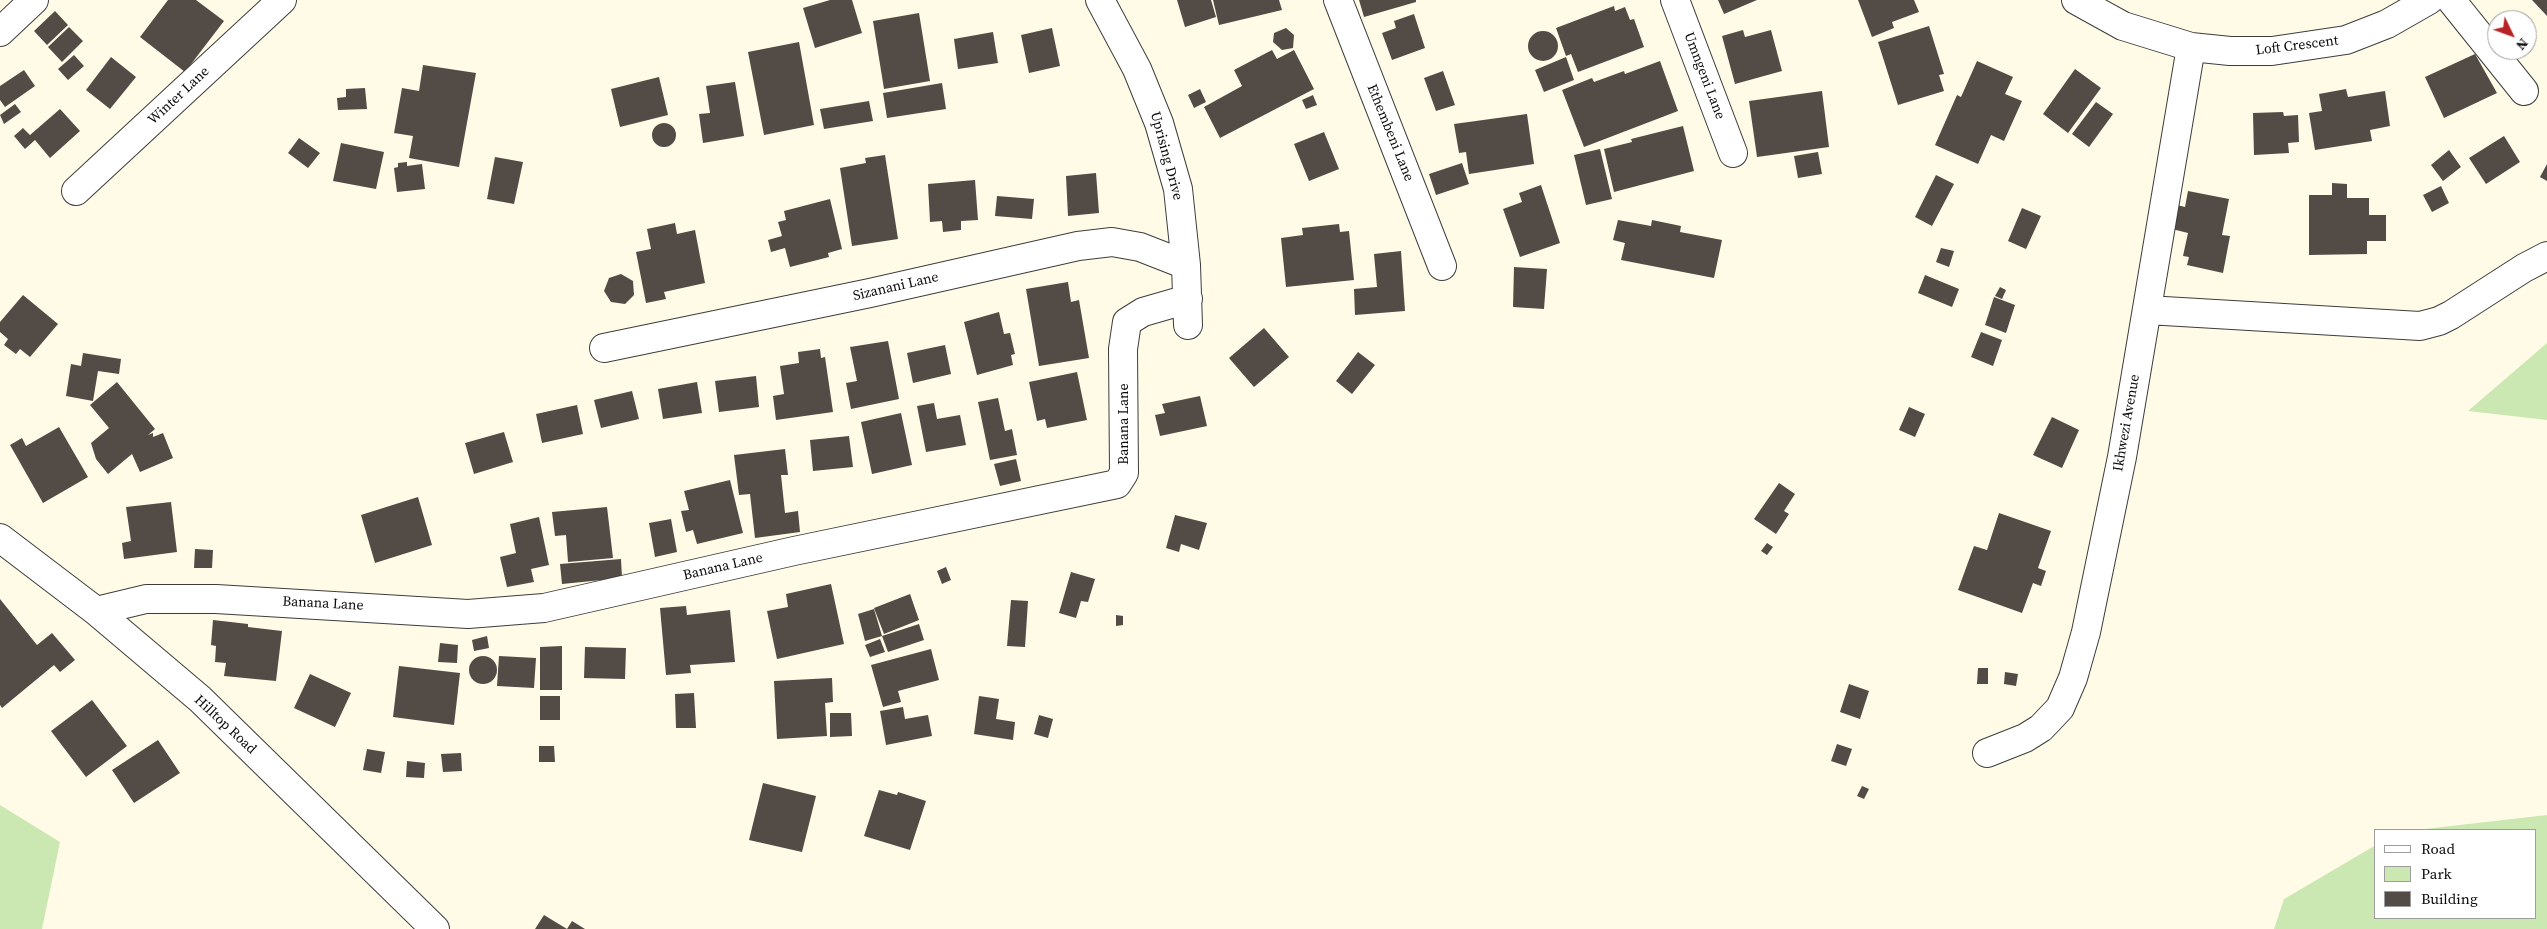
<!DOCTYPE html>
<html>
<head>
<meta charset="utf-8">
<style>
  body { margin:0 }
  #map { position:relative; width:2547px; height:929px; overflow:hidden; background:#fffbe7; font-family:"Source Serif 4",serif }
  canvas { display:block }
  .legend { position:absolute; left:2374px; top:829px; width:162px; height:90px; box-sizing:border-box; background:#fff; border:1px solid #9d9d9d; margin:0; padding:6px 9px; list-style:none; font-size:15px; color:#0a0a0a }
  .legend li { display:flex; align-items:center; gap:10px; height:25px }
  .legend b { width:25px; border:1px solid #9d9d9d }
  .north { position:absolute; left:2487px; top:10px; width:50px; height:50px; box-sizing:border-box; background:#fff; border:1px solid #9d9d9d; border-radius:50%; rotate:132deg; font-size:14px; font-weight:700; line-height:20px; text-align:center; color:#0a0a0a }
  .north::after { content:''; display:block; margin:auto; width:18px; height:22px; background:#b82326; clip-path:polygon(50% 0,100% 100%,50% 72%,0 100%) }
</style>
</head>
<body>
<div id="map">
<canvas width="2547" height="929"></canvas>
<ul class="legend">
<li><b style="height:6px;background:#fff"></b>Road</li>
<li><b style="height:14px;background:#cce8b2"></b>Park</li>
<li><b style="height:14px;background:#524b46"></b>Building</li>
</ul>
<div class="north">N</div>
</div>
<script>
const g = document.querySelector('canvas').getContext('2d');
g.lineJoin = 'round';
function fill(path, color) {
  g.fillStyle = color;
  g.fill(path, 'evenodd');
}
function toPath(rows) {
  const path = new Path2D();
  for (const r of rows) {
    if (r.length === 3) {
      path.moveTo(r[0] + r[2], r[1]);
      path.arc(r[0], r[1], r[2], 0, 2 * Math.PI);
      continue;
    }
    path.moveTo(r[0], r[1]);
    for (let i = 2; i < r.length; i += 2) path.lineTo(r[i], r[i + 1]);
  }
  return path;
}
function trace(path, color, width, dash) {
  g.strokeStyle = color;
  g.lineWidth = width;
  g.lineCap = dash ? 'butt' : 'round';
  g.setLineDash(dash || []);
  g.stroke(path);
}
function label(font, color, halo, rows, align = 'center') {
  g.font = font + ' "Source Serif 4",serif';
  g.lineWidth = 5;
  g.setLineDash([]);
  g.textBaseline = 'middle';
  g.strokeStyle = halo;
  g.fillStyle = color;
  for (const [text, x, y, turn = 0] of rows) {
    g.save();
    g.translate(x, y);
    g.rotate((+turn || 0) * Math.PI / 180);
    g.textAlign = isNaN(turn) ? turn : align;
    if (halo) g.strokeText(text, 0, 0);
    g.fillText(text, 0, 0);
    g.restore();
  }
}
const green = toPath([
  [2547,343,2547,420,2468,411],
  [0,805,60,842,42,929,0,929],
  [2547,815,2547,929,2274,929,2284,899,2376,845,2376,918,2536,918,2536,830,2416,830]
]);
const building = toPath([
  [168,0,196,0,224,21,185,72,140,37],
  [830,0,852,0,862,33,815,48,803,8],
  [1177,0,1211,0,1216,17,1185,27],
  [1213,0,1279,0,1282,10,1219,25],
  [1359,0,1416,0,1416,2,1364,17],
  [1718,0,1757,0,1724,14],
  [1858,0,1914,0,1919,12,1892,22,1894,28,1872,37],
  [2532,0,2547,0,2547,16],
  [1614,6,1615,11,1625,7,1630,20,1634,19,1644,47,1578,72,1571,54,1566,56,1556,28],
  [55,11,68,25,47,45,34,31],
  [919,13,930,81,884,89,873,21],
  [1414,14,1425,48,1392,60,1382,33,1396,28,1394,21],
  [1929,26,1944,74,1939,75,1944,91,1898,105,1878,42],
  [69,27,83,41,62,62,48,47],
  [1052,28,1060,66,1029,73,1021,35],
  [1286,28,1294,35,1293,48,1282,50,1273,42,1274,33],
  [1743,30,1745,37,1771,30,1782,71,1735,84,1722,36],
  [1543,46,15],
  [993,32,998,63,958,69,954,39],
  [799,42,814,125,764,135,748,52],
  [1272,50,1277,59,1294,50,1314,89,1220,138,1204,107,1242,86,1234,70],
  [2475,54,2497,93,2444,118,2425,77],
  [74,55,84,66,68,80,58,69],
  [111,57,136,77,110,109,86,90],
  [1566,57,1574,80,1544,92,1535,70],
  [1660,61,1678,111,1584,147,1562,90,1592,78,1594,82,1624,71,1625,74],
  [1977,61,2013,77,2005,94,2022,101,2004,141,1991,135,1978,164,1935,145,1957,95,1961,97],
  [423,65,476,73,459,167,409,158,413,136,394,133,402,88,419,91],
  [2075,69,2101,88,2068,133,2043,114],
  [24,70,35,86,5,107,0,100,0,86],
  [1443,71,1455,105,1436,111,1424,78],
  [659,77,668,115,620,127,611,89],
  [735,82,744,136,703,143,699,114,710,113,706,86],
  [942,83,946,109,887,118,883,93],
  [365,88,367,109,338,110,337,98,346,97,346,89],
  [1200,89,1206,102,1194,108,1188,95],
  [2346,89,2348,97,2385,91,2390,126,2370,130,2372,141,2315,150,2309,113,2322,111,2319,94],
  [1822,91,1829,147,1757,157,1749,101],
  [1313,95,1317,105,1306,109,1302,100],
  [869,101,873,121,824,129,820,109],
  [2096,102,2113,114,2089,147,2072,134],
  [15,104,21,112,4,124,0,115],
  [60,109,80,131,50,158,35,140,25,149,14,136,23,128,30,135],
  [2283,112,2284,116,2298,115,2299,142,2288,143,2289,153,2254,155,2253,113],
  [1527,114,1534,164,1469,174,1466,152,1459,153,1454,124],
  [664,135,12],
  [1683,126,1694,171,1614,192,1604,149,1632,142,1631,139],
  [1324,132,1339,169,1309,181,1294,144],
  [2504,136,2520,162,2486,184,2469,158],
  [299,138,320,153,308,168,288,153],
  [341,143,384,152,376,189,333,181],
  [1600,149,1612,199,1586,205,1574,155],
  [2449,150,2461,167,2443,181,2431,165],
  [1818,152,1822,174,1798,178,1794,156],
  [885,155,898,239,852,246,840,168,866,163,865,158],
  [495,157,523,162,514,204,487,199],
  [407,162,407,166,422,164,425,189,397,192,394,168,398,167,398,163],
  [1462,163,1469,184,1436,195,1429,174],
  [2547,164,2547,181,2540,177],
  [1096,173,1099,213,1068,216,1066,176],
  [1936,175,1954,184,1932,226,1915,217],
  [975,180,978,220,961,221,961,230,943,232,942,221,930,222,928,184],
  [2332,183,2347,184,2347,198,2369,198,2369,215,2386,215,2386,241,2367,241,2367,254,2309,255,2309,195,2332,195],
  [1541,185,1560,243,1520,257,1503,209,1522,202,1519,193],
  [2441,186,2449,203,2432,212,2423,195],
  [2188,191,2229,199,2222,235,2230,236,2223,273,2187,265,2189,257,2183,256,2188,233,2172,229,2177,205,2185,207],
  [997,196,1034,199,1032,219,995,216],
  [830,199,842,249,828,253,829,257,790,267,785,248,771,252,768,240,782,236,778,222,786,220,784,211],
  [2022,208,2041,216,2026,249,2008,241],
  [1618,220,1651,226,1652,220,1681,226,1680,232,1722,240,1714,278,1621,260,1625,243,1613,240],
  [675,223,677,234,695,230,705,283,664,292,666,299,646,303,636,252,651,249,647,229],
  [1339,224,1340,232,1349,231,1354,280,1286,287,1281,238,1303,235,1302,228],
  [1941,248,1954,251,1949,267,1936,262],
  [1401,251,1405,311,1355,315,1354,289,1377,287,1374,254],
  [1514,267,1547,269,1544,309,1513,307],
  [621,274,633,281,634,295,625,304,611,302,604,291,609,278],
  [1925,275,1959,289,1952,307,1918,293],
  [1068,282,1071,302,1079,300,1089,358,1039,366,1026,289],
  [2000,287,2006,290,2002,299,1995,296],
  [23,295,58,324,30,357,20,349,16,354,4,345,8,339,0,332,0,322],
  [1994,297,2015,305,2006,333,1985,325],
  [999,312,1004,334,1010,333,1015,354,1011,355,1013,365,977,375,964,322],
  [1264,328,1289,357,1254,387,1229,358],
  [1981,332,2002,340,1993,366,1971,357],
  [888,341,899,399,851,409,846,383,857,381,850,347],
  [945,345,951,374,913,383,907,353],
  [820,349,821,358,825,357,833,412,776,420,773,396,784,394,780,366,799,363,798,352],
  [1358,352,1375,365,1352,394,1336,381],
  [83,353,121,359,119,374,98,371,93,401,66,396,71,364,81,366],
  [1077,372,1087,420,1047,428,1045,419,1037,421,1029,382],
  [756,376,759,407,719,412,715,381],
  [117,382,155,429,148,435,153,433,153,437,163,433,173,458,140,472,132,454,108,474,96,459,91,443,109,428,90,405],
  [697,382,702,413,663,419,658,389],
  [632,391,639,419,601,428,594,400],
  [1200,396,1207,426,1160,436,1155,415,1165,413,1162,404],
  [998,398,1005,431,1012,429,1017,455,990,460,978,402],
  [934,403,937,419,960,415,966,445,926,452,917,406],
  [577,405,583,434,542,443,536,414],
  [1909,407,1925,414,1915,437,1899,430],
  [901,413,912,465,872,474,861,422],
  [2052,417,2079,430,2062,468,2033,455],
  [59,427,88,477,43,503,10,445,22,438,26,446],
  [504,432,513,462,474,474,465,443],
  [849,436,853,467,813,471,810,440],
  [785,449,788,475,781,475,785,513,798,511,800,532,755,538,750,494,739,495,734,455],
  [1016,459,1021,481,1000,486,994,464],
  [730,480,743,533,697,544,693,530,686,532,681,511,689,510,684,491],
  [1779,483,1795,494,1784,511,1789,514,1776,534,1754,519],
  [418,497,432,545,375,563,361,515],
  [171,502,177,552,124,559,122,543,131,541,126,507],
  [607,507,613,558,568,562,566,535,555,536,552,512],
  [1999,513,2051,531,2038,568,2046,571,2041,586,2033,583,2022,613,1958,590,1974,546,1987,550],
  [1175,515,1207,523,1199,550,1181,544,1179,552,1166,548],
  [539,517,549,565,531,569,534,582,507,587,500,557,516,553,510,524],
  [671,519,677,552,655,557,649,523],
  [1767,543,1773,547,1767,555,1761,551],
  [195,549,213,550,212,568,194,568],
  [621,559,622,578,562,584,560,564],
  [946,567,951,580,942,584,937,571],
  [1071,572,1095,579,1088,602,1081,601,1076,618,1059,613],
  [831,584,844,644,777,659,767,611,788,607,786,594],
  [910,594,919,620,884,634,874,608],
  [0,599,37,645,52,633,75,660,60,672,54,665,2,708,0,705],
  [1011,600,1028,601,1025,647,1007,646],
  [686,606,687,615,730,610,735,662,690,665,691,673,666,675,660,608],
  [874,609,882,636,865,641,858,614],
  [1116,615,1123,616,1123,625,1116,626],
  [213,620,248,624,248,627,282,631,276,681,224,676,226,663,215,662,216,646,211,645],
  [919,624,924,640,888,652,882,636],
  [487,636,489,648,474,651,472,640],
  [880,639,885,652,870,657,865,645],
  [440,643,458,645,457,663,438,662],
  [562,646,562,690,540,690,540,647],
  [585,647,626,648,625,679,584,678],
  [931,649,939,680,898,691,901,702,883,707,871,665],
  [483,670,14],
  [499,656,536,658,534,688,497,686],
  [399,666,460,673,454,725,393,717],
  [1978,668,1988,668,1988,684,1977,684],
  [2005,672,2018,674,2016,686,2004,684],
  [310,674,351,693,335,727,294,708],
  [832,678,833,702,825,703,827,736,777,739,774,681],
  [1849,684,1869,691,1860,719,1840,712],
  [694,693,696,728,676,728,675,694],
  [540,696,560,696,560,720,540,720],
  [979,696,999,699,996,719,1015,722,1013,740,974,734],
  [92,700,127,746,86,777,51,731],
  [903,707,905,719,928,715,932,736,886,745,880,711],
  [830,713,851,713,852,736,830,737],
  [1039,715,1053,719,1048,738,1034,734],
  [158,740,180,773,134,803,112,770],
  [1837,744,1852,749,1846,766,1831,761],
  [539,746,554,746,555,762,539,762],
  [367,749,385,752,381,773,363,770],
  [461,753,462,771,443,772,441,754],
  [407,761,425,763,424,778,406,777],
  [763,783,816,796,802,852,749,840],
  [1862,786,1869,789,1864,799,1857,796],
  [879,790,897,795,898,792,926,801,910,850,864,836],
  [544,915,567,929,572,921,585,929,535,929]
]);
const minor = toPath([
  [1100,0,1137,69,1159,123,1178,189,1186,265,1188,325],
  [1338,0,1442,266],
  [1675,0,1733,153],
  [2076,0,2123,26,2191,47,2230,51,2272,51,2346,40,2387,24,2429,0],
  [2451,0,2524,91],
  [0,32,34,0],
  [76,191,282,0],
  [2147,310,2420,326,2439,321,2451,315,2524,268,2547,256],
  [604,348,870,293,1078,246,1112,242,1140,247,1186,265],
  [0,538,96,611,200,699,435,929],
  [96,611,146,599,216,599,468,614,544,608,794,551,1117,484,1124,473,1123,349,1127,322,1143,312,1188,299],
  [1987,753,2025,738,2041,728,2060,708,2073,678,2086,632,2122,457,2191,47]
]);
const streetNames = [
  ["Loft Crescent",2297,46,-7],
  ["Umngeni Lane",1704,76,69],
  ["Winter Lane",179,96,-43],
  ["Ethembeni Lane",1390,133,68],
  ["Uprising Drive",1166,156,75],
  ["Sizanani Lane",896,287,-13],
  ["Ikhwezi Avenue",2127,423,-80],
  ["Banana Lane",1124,424,-90],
  ["Banana Lane",723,567,-13],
  ["Banana Lane",323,604,3],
  ["Hilltop Road",225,725,43]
];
fill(green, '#cce8b2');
fill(building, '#524b46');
trace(minor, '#3d3d3d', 30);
trace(minor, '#fff', 28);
label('14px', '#0a0a0a', '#fff', streetNames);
</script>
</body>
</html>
